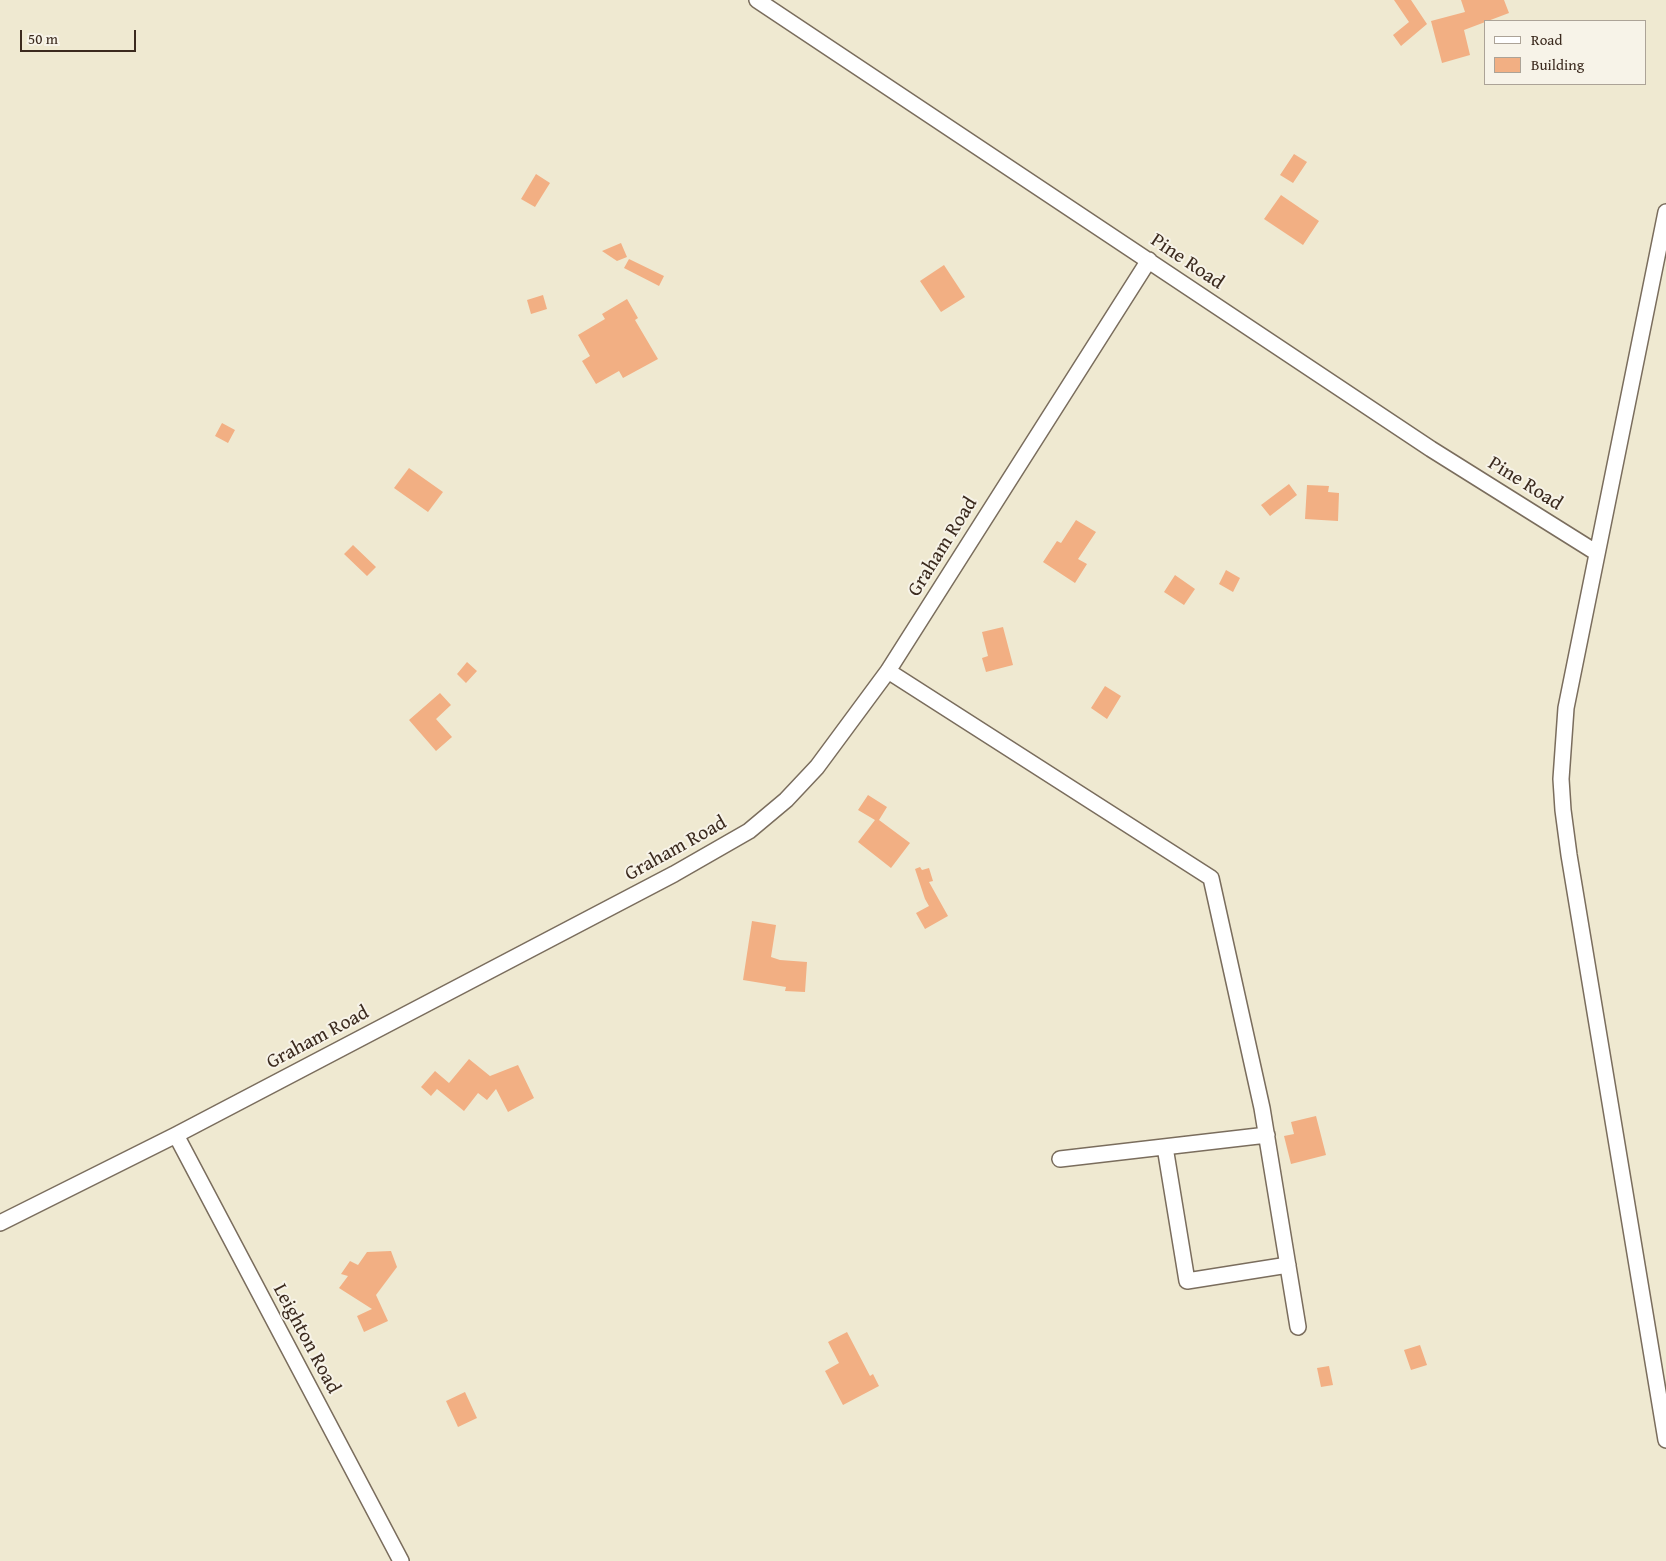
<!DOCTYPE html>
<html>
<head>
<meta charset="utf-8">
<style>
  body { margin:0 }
  #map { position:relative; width:1666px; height:1561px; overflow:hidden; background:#efe9d1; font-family:"Gentium Book Plus",serif }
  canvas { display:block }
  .legend { position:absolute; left:1484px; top:20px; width:162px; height:65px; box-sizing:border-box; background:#f7f3e8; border:1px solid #aca397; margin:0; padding:6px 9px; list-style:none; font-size:15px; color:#3b2a1e }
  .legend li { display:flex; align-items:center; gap:10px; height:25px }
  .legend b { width:25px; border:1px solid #aca397 }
  .scale { position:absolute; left:20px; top:30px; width:116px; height:22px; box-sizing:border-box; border:2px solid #3b2a1e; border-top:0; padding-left:6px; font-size:15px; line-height:18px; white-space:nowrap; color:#3b2a1e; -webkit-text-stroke:4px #f7f3e8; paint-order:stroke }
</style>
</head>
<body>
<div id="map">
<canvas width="1666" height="1561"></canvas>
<ul class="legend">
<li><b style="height:6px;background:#fff"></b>Road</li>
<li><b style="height:14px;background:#f2af83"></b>Building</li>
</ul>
<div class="scale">50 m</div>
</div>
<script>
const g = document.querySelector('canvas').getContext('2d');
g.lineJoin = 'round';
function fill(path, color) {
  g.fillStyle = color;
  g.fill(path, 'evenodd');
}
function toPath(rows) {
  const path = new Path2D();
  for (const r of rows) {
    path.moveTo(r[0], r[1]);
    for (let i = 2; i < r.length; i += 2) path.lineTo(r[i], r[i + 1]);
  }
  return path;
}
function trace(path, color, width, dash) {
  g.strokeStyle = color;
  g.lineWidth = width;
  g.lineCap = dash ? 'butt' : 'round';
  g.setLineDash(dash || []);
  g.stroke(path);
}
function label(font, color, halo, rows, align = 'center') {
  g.font = font + ' "Gentium Book Plus",serif';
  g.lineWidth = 4;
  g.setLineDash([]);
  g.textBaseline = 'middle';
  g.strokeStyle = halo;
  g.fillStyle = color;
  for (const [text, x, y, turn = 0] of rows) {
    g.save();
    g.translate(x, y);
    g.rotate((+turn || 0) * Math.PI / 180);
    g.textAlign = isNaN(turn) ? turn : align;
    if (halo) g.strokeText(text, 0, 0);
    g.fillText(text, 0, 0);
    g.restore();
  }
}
const building = toPath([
  [1394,0,1411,0,1427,24,1401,46,1393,35,1409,22],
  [1461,0,1504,0,1509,13,1464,30,1470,55,1442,63,1431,21,1465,12],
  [1294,154,1307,162,1293,183,1280,175],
  [536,174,550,183,535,207,521,199],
  [1281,195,1319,221,1303,245,1264,219],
  [621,243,627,257,617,261,602,251],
  [629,259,664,276,659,286,624,268],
  [944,265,965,297,941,312,920,281],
  [543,295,547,309,531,314,527,300],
  [627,299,638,318,635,320,658,359,623,378,619,371,596,384,582,361,590,356,578,335,605,319,602,314],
  [222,423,235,430,228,443,215,436],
  [409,468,443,492,428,512,394,488],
  [1289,484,1297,495,1270,516,1261,505],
  [1307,485,1329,486,1328,492,1339,493,1338,521,1305,519],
  [1076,520,1096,532,1078,559,1087,564,1075,583,1043,562,1057,541,1061,543],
  [353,545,376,567,367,576,344,554],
  [1226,570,1240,578,1233,592,1219,584],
  [1175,575,1195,589,1184,605,1164,592],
  [1003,627,1013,665,986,672,982,658,988,656,982,632],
  [467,662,477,671,466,683,457,674],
  [1105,686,1121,696,1107,719,1091,708],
  [440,693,451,705,436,719,452,737,436,751,409,720],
  [868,795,887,807,879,820,910,843,891,868,858,842,875,820,858,810],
  [920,867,922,870,929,868,933,881,929,882,948,916,925,929,916,913,929,906,925,899,915,869],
  [752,921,776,925,771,957,780,960,807,962,805,992,785,991,786,987,743,980],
  [469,1059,490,1076,518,1065,534,1098,508,1112,496,1089,487,1100,478,1093,464,1111,437,1089,431,1096,421,1087,435,1071,449,1083],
  [1316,1116,1326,1155,1291,1164,1284,1136,1294,1134,1291,1122],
  [391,1251,397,1267,376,1295,388,1321,364,1332,357,1316,372,1309,339,1288,348,1276,341,1274,350,1261,358,1265,367,1252],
  [847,1332,870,1376,873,1374,879,1386,843,1405,825,1371,839,1363,828,1342],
  [1420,1345,1427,1365,1411,1370,1404,1350],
  [1329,1366,1333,1385,1321,1387,1317,1368],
  [465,1392,477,1418,458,1427,446,1401]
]);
const minor = toPath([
  [757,0,1431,449,1597,553],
  [1666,212,1566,708,1561,779,1563,810,1569,855,1666,1440],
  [888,671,1211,878,1262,1108,1298,1327],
  [176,1135,401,1561],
  [1165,1147,1187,1281,1288,1265],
  [1060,1159,1267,1135],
  [0,1223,176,1135,674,874,749,831,786,800,817,767,888,671,1149,260]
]);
const streetNames = [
  ["Pine Road",1187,262,34],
  ["Pine Road",1525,484,32],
  ["Graham Road",943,547,-58],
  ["Graham Road",676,849,-29],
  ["Graham Road",318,1038,-28],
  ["Leighton Road",306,1339,62]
];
fill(building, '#f2af83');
trace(minor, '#7a6d5d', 18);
trace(minor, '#fff', 15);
label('20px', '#3b2a1e', '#f7f3e8', streetNames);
</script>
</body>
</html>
